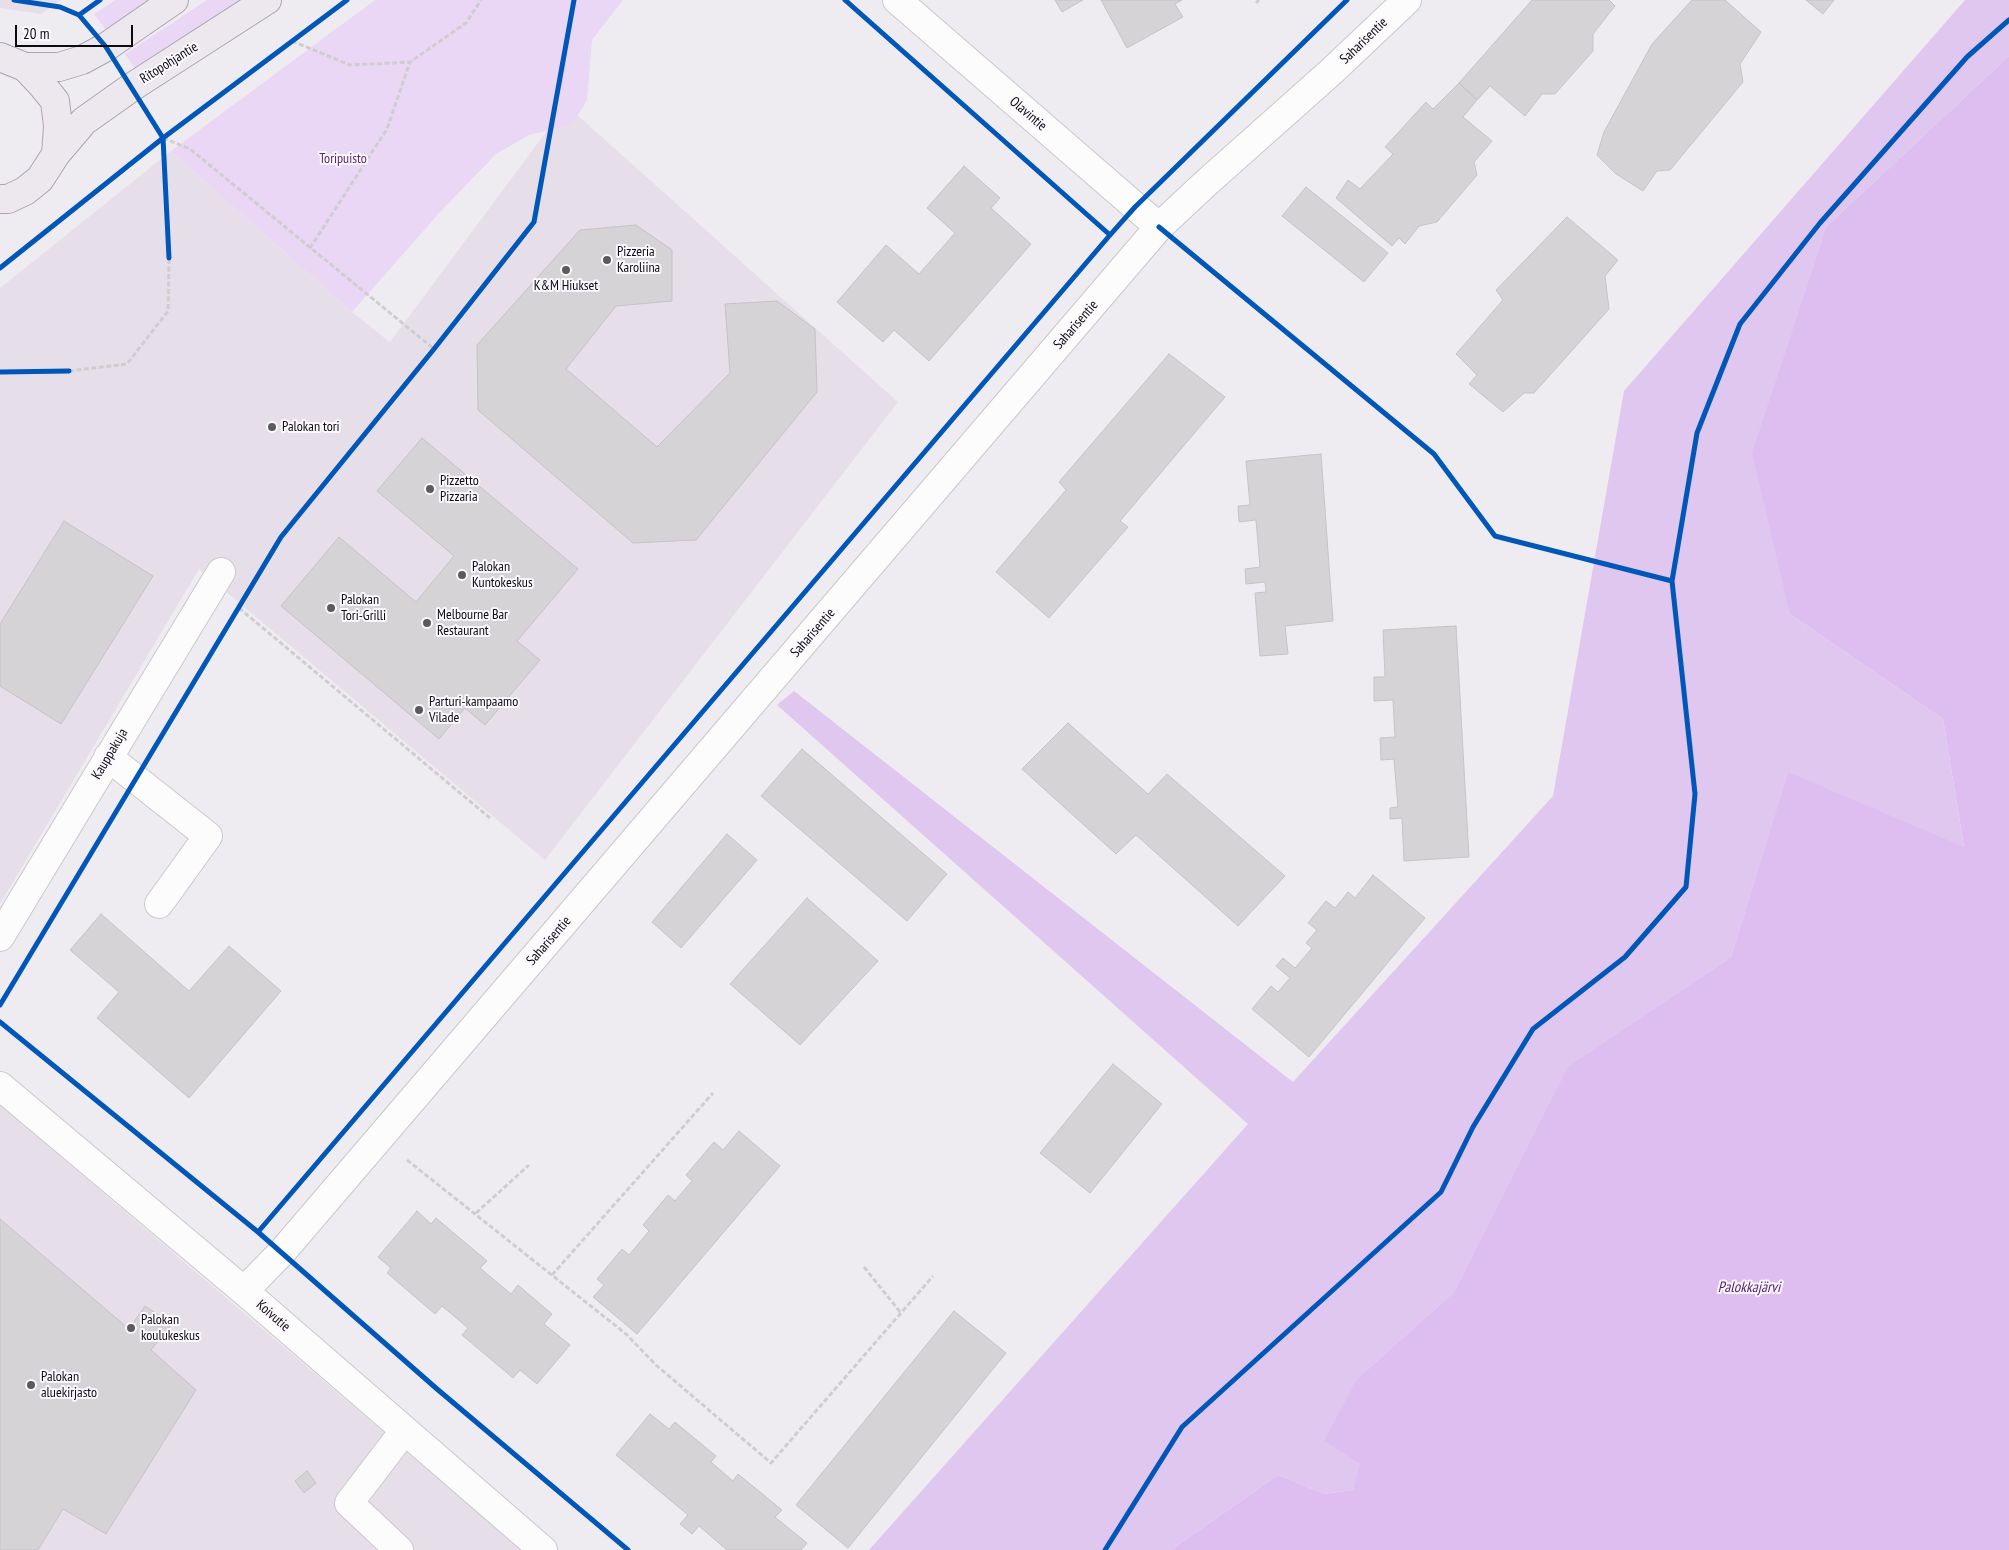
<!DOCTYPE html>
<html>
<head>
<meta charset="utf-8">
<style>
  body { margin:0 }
  #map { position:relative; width:2009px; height:1550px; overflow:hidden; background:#efecf1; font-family:"PT Sans Narrow",sans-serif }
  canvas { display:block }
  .scale { position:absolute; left:15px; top:25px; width:118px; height:22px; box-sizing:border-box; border:2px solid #0d0b0e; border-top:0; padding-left:6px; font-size:15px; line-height:18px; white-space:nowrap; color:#0d0b0e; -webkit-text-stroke:4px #fcf8ff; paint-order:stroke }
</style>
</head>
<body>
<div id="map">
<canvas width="2009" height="1550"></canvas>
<div class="scale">20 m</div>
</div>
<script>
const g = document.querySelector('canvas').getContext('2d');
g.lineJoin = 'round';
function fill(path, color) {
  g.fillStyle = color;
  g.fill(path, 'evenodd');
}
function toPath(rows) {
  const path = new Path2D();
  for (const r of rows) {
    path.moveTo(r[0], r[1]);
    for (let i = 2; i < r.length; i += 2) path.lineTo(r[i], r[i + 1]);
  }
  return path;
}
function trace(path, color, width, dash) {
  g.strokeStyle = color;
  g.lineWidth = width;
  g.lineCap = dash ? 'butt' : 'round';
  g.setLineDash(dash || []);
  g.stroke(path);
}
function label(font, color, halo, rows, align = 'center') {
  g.font = font + ' "PT Sans Narrow",sans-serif';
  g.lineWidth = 4;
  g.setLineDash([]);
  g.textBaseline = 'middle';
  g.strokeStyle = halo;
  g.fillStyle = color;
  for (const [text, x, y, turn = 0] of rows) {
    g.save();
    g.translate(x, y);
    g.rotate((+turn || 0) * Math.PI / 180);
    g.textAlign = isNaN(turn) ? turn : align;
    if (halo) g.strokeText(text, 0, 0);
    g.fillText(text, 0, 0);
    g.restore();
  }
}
const built = toPath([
  [0,0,61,0,41,14,0,8],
  [566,105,898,402,545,860,199,569,0,904,0,288,171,151,352,312,390,342],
  [0,1105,522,1550,0,1550]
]);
const green = toPath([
  [116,0,152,0,106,30,94,14],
  [207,0,240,0,135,68,125,54],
  [375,0,623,0,592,40,587,100,573,124,529,135,496,154,441,211,352,312,171,151]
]);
const forest = toPath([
  [1965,0,2009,0,2009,56,1827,226,1790,614,1943,719,1964,848,1788,773,1731,957,1569,1067,1454,1292,1357,1379,1361,1464,1353,1490,1324,1494,1278,1475,1171,1550,869,1550,1248,1124,777,705,794,691,1293,1082,1553,796,1624,391]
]);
const water = toPath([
  [2009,56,2009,1550,1171,1550,1278,1475,1324,1494,1353,1490,1360,1464,1324,1441,1357,1379,1454,1292,1568,1067,1731,957,1788,772,1964,847,1943,719,1790,614,1752,453,1827,226]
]);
const building = toPath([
  [1055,0,1083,0,1062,12,1055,0],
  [1101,0,1182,0,1175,4,1183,17,1127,48,1101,0],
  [1532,0,1609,0,1615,6,1593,34,1593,51,1555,94,1542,94,1525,116,1490,86,1477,100,1459,83,1532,0],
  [1692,0,1725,0,1761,32,1740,64,1743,82,1670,170,1657,171,1643,191,1616,174,1597,155,1604,132,1652,44,1692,0],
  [1806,0,1834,0,1823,14,1806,0],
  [1459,83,1477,100,1463,117,1492,141,1474,162,1477,175,1437,222,1419,226,1405,244,1399,238,1392,246,1336,198,1348,180,1360,189,1393,154,1385,147,1426,102,1433,109,1459,83],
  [964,166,1000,198,991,208,1031,244,929,361,894,330,883,342,837,302,886,245,919,274,955,233,927,208,964,166],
  [1306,187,1388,253,1364,282,1282,216,1306,187],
  [1567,217,1618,260,1605,276,1609,309,1534,393,1524,393,1503,412,1469,384,1477,375,1456,354,1503,300,1496,290,1567,217],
  [636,225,672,250,672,301,616,306,566,369,657,447,730,373,725,304,777,301,815,329,817,392,696,540,633,543,478,410,477,345,580,230,636,225],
  [1169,354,1225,397,1120,521,1128,527,1049,618,996,572,1066,490,1059,482,1169,354],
  [422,438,578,569,517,641,540,660,485,725,465,708,439,739,281,606,339,537,416,602,454,556,377,491,422,438],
  [1321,454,1333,621,1285,626,1288,654,1260,656,1255,593,1266,592,1265,582,1246,584,1245,569,1260,567,1256,520,1239,522,1238,506,1250,505,1246,461,1321,454],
  [64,521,153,576,61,724,0,686,0,624,64,521],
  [1456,626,1469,857,1404,861,1402,818,1390,819,1390,808,1398,807,1394,759,1381,760,1380,738,1395,737,1393,700,1374,701,1374,677,1385,677,1383,630,1456,626],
  [1068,723,1148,794,1167,774,1285,876,1238,926,1136,835,1116,854,1022,769,1068,723],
  [802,749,947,874,907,921,761,796,802,749],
  [727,834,757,860,681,948,652,922,727,834],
  [1373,875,1425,918,1309,1057,1252,1009,1271,986,1278,992,1290,978,1276,966,1283,958,1295,968,1312,948,1306,943,1317,930,1308,923,1326,901,1335,908,1348,892,1355,898,1373,875],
  [807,898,878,961,800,1045,730,984,807,898],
  [101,914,189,991,229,946,281,991,189,1098,97,1018,119,992,70,950,101,914],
  [1113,1064,1162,1104,1090,1193,1040,1153,1113,1064],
  [739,1131,780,1166,637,1334,593,1297,604,1285,597,1279,622,1249,629,1255,649,1231,643,1225,668,1195,675,1201,692,1181,686,1175,714,1142,723,1150,739,1131],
  [417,1211,431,1224,436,1218,487,1261,480,1268,511,1294,518,1285,552,1314,544,1324,570,1345,537,1384,520,1370,513,1378,462,1335,468,1328,442,1306,435,1314,387,1273,391,1268,378,1257,417,1211],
  [0,1219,129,1329,145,1306,172,1324,151,1350,196,1390,106,1534,63,1509,38,1550,0,1550,0,1219],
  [954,1311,1006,1353,848,1548,796,1505,954,1311],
  [650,1414,669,1429,675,1422,716,1456,711,1462,733,1481,738,1474,782,1510,775,1517,807,1543,801,1550,727,1550,699,1526,692,1534,680,1524,688,1515,616,1455,650,1414],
  [307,1471,316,1483,304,1493,295,1481,307,1471]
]);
const path = toPath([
  [1256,3,1259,0],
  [292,41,350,65,410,62,466,23,481,0],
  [163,138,190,149,434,349],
  [310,248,387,129,410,62],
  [69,371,127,364,168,311,169,258],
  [239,608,490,818],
  [407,1160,626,1334,656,1365,771,1463,933,1276],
  [476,1213,529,1165],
  [864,1267,901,1313],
  [552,1275,713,1093]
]);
const minor = toPath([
  [897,0,1159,227],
  [108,757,208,836,159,904],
  [0,937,221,572],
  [0,1086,244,1291,543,1550],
  [244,1291,282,1252,1159,227,1205,184,1332,71,1407,0],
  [399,1550,349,1503,404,1431]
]);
const major = toPath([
  [0,57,25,67,42,85,55,101,58,126,56,154,40,179,25,191,8,199,0,199],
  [25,67,59,67,82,60,106,47,174,0],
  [56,154,84,121,132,87,267,0]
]);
const cycleway = toPath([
  [14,0,60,7,79,15,100,0],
  [845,0,1110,235],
  [79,15,106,47,163,138,169,258],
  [1159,227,1434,454,1495,536,1672,581],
  [0,268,163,138,347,0],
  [0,372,69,371],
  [0,1005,281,537,434,349,534,222,574,0],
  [0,1022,258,1232,437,1389,628,1550],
  [258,1232,1110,235,1135,207,1347,0],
  [1105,1550,1182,1427,1441,1192,1473,1127,1533,1029,1625,957,1686,887,1695,794,1672,581,1697,433,1740,324,1820,223,1967,57,2009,20]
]);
const markers = [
  [607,260,5,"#5c5a5d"],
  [566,270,5,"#5c5a5d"],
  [272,427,5,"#5c5a5d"],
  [430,489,5,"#5c5a5d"],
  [462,575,5,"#5c5a5d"],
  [331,608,5,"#5c5a5d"],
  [427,623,5,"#5c5a5d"],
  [419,710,5,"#5c5a5d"],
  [131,1328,5,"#5c5a5d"],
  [31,1385,5,"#5c5a5d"]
];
const streetNames = [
  ["Saharisentie",1364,41,-44],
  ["Ritopohjantie",169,63,-32],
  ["Olavintie",1028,114,41],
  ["Saharisentie",1076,325,-49],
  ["Saharisentie",813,633,-49],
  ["Kauppakuja",110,754,-59],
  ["Saharisentie",549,941,-49],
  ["Koivutie",273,1316,41]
];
const parkNames = [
  ["Toripuisto",343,159]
];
const poiNames = [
  ["Pizzeria",617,252],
  ["Karoliina",617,268],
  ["K&M Hiukset",566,286,"center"],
  ["Palokan tori",282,427],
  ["Pizzetto",440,481],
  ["Pizzaria",440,497],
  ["Palokan",472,567],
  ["Kuntokeskus",472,583],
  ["Palokan",341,600],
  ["Tori-Grilli",341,616],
  ["Melbourne Bar",437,615],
  ["Restaurant",437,631],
  ["Parturi-kampaamo",429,702],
  ["Vilade",429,718],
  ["Palokan",141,1320],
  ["koulukeskus",141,1336],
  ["Palokan",41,1377],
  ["aluekirjasto",41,1393]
];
const waterNames = [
  ["Palokkajärvi",1749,1288]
];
fill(built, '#e6dfe9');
fill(green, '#e9d7f5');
fill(forest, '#e0c7f0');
fill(water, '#debef1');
fill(building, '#d5d3d6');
trace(building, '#c6c3c7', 1);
trace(minor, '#cac8cb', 30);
trace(major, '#aca4b1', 30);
trace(path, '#cfcecf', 3, [5, 2.5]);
trace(minor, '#fdfcfd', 28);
trace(major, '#ece8ee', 28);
trace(cycleway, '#0057b8', 5);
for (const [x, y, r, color] of markers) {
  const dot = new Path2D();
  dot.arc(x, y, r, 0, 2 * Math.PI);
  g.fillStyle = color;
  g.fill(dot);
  trace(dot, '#fcf8ff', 2);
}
label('14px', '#0d0b0e', '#fcf8ff', streetNames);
label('14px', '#5c2678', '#fcf8ff', parkNames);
label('14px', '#0d0b0e', '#fcf8ff', poiNames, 'left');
label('italic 15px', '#551e70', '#fcf8ff', waterNames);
</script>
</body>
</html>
